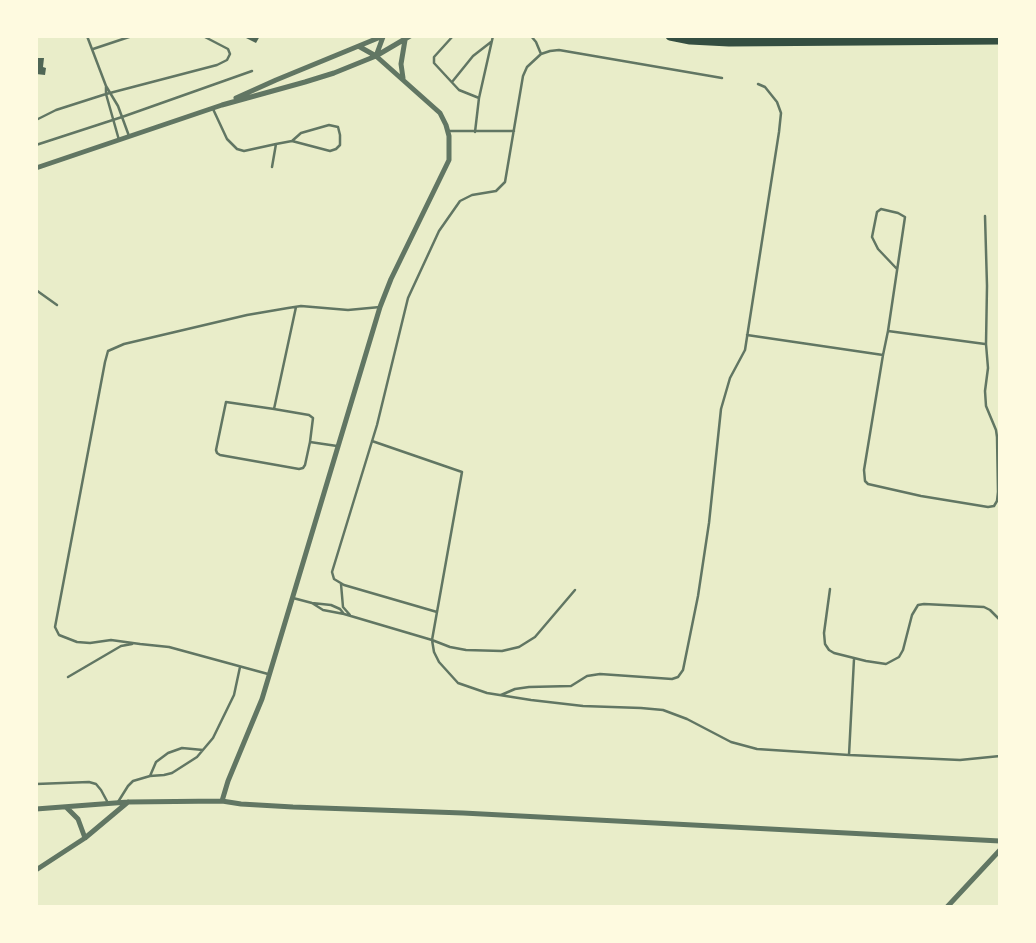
<!DOCTYPE html>
<html>
<head>
<meta charset="utf-8">
<style>
  body { margin:0 }
  #map { position:relative; width:1036px; height:943px; overflow:hidden; background:#e9edc9; font-family:Poppins,sans-serif }
  canvas { display:block }
  .frame { position:absolute; inset:0; border:38px solid #fefae0; pointer-events:none }
</style>
</head>
<body>
<div id="map">
<canvas width="1036" height="943"></canvas>
<div class="frame"></div>
</div>
<script>
const g = document.querySelector('canvas').getContext('2d');
g.lineJoin = 'round';
function fill(path, color) {
  g.fillStyle = color;
  g.fill(path, 'evenodd');
}
function toPath(rows) {
  const path = new Path2D();
  for (const r of rows) {
    path.moveTo(r[0], r[1]);
    for (let i = 2; i < r.length; i += 2) path.lineTo(r[i], r[i + 1]);
  }
  return path;
}
function trace(path, color, width, dash) {
  g.strokeStyle = color;
  g.lineWidth = width;
  g.lineCap = dash ? 'butt' : 'round';
  g.setLineDash(dash || []);
  g.stroke(path);
}
const building = toPath([
  [242,36,260,36,256,43],
  [36,58,44,58,43,67,46,68,45,75,36,74]
]);
const service = toPath([
  [87,36,106,86,118,106,129,136],
  [453,36,434,57,434,63,459,90,479,98],
  [531,36,536,42,541,54],
  [93,49,132,36],
  [452,82,473,56,491,42],
  [106,87,106,94,119,140],
  [213,109,227,139,237,149,244,151,276,144,272,167],
  [36,120,56,110,106,94,217,65,227,60,230,54,228,49,203,36],
  [448,131,514,131],
  [475,132,479,98,493,36],
  [276,144,292,141,301,133,329,125,338,127,340,135,340,145,336,149,330,151,292,141],
  [36,145,122,117,252,71],
  [36,290,57,305],
  [296,307,274,409,226,402,216,450,217,453,220,455,299,469,303,468,305,465,310,442,337,446],
  [888,331,985,344],
  [747,335,883,355,888,331,905,217,898,213,881,209,877,212,872,237,878,249,897,269],
  [883,355,864,470,865,481,868,484,921,496,988,507,994,506,997,501,998,492,997,437,996,430,986,406,985,391,988,368,986,344,987,286,985,216],
  [274,409,309,415,313,418,310,442],
  [372,441,462,472,432,640,434,652,439,662,458,683,487,693,531,700,583,706,641,708,663,710,687,719,731,742,757,749,849,755,960,760,1000,756],
  [341,584,343,607,350,615],
  [830,589,824,633,825,644,829,650,834,653,866,661,886,664,899,657,903,650,912,615,918,605,924,604,984,607,990,610,1000,620],
  [293,598,312,603,331,605,340,609,344,614],
  [312,603,323,610,344,614,432,640,450,647,466,650,502,651,519,647,535,637,575,590],
  [437,612,344,585,334,579,332,572,377,425,408,298,439,231,460,201,472,195,496,191,505,182,523,76,527,67,541,54,550,51,559,50,722,78],
  [140,644,111,640,90,643,77,642,59,635,55,627,105,362,108,351,124,344,247,315,288,308,301,306,348,310,380,307],
  [140,644,169,647,268,674],
  [68,677,121,646,132,644],
  [501,695,515,689,529,687,571,686,587,676,600,674,672,679,678,677,683,670,698,596,709,523,721,409,730,378,745,350,779,132,781,113,777,102,765,87,758,84],
  [849,755,854,659],
  [150,776,156,762,168,753,182,748,203,750],
  [36,784,89,782,96,784,101,790,108,803],
  [118,802,128,786,133,781,150,776,164,775,172,773,197,757,213,738,234,695,240,667]
]);
const minor = toPath([
  [376,56,383,37],
  [403,78,401,64,405,40],
  [236,98,276,80,383,36],
  [36,168,222,105,305,82,334,73,376,56,410,36],
  [222,801,228,781,262,699,380,307,391,279,449,160,449,136,446,125,440,113,376,56,360,47],
  [66,807,78,819,85,838],
  [36,809,128,802,222,801,241,804,293,807,463,813,1000,841],
  [36,870,85,838,128,802],
  [947,907,1000,850]
]);
const primary = toPath([
  [670,36,690,40,729,42,1000,40]
]);
fill(building, '#4f6655');
trace(service, '#617663', 2.5);
trace(minor, '#617663', 5);
trace(primary, '#344e41', 9);
</script>
</body>
</html>
